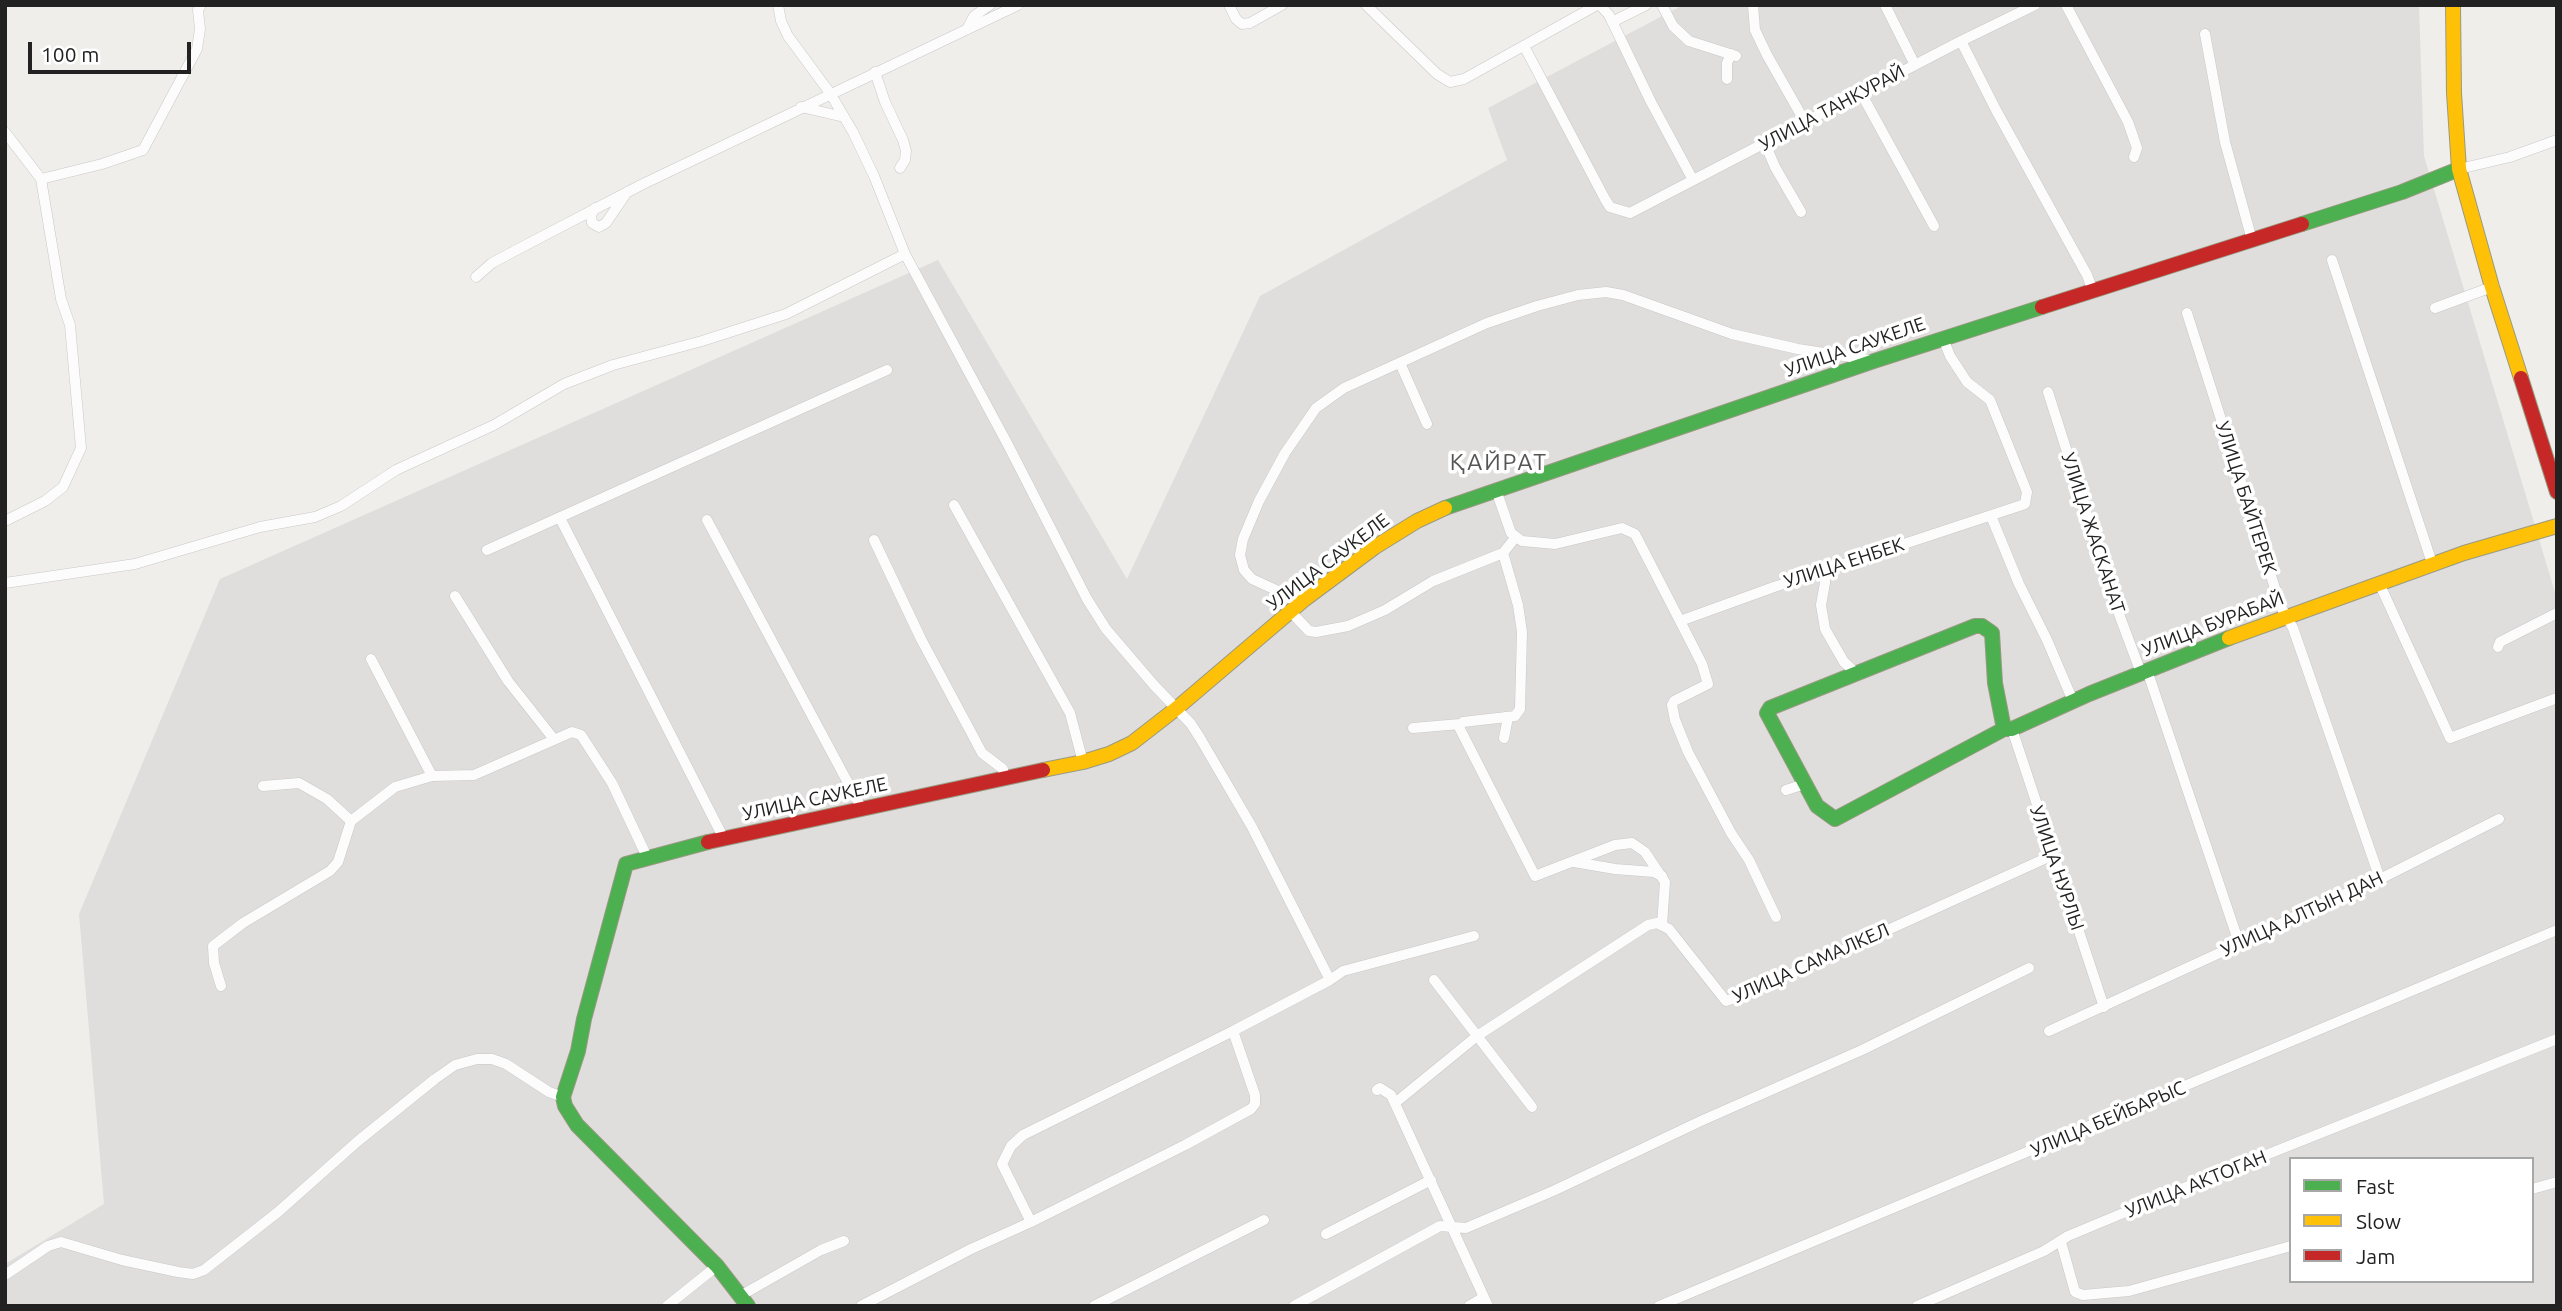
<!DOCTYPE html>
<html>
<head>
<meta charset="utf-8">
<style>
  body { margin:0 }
  #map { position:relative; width:2562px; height:1311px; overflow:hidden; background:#f0eeeb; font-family:Ubuntu,sans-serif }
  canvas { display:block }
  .frame { position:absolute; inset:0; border:7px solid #222; pointer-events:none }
  .legend { position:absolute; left:2289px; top:1157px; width:245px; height:126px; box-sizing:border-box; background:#fff; border:2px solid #a7a7a7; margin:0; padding:9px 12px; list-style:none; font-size:21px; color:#222 }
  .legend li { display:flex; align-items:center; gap:14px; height:35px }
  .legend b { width:35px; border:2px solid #a7a7a7 }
  .scale { position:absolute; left:28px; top:42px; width:163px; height:32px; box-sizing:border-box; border:4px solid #222; border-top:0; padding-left:9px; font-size:21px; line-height:24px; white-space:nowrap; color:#222; -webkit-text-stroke:5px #fff; paint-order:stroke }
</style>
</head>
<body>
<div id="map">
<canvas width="2562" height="1311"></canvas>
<div class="frame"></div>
<ul class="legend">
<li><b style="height:9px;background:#4caf50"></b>Fast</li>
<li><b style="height:9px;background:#ffc107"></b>Slow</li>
<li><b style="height:9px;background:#c62828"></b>Jam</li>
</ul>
<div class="scale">100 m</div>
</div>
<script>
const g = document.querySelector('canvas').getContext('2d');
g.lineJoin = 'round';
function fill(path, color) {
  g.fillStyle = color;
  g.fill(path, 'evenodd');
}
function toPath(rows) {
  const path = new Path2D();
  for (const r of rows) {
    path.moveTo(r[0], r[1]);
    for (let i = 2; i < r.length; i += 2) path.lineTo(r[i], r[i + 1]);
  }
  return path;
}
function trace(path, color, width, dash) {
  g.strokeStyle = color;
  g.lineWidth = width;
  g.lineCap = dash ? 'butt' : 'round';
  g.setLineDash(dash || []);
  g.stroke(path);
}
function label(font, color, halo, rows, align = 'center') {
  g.font = font + ' Ubuntu,sans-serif';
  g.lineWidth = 7;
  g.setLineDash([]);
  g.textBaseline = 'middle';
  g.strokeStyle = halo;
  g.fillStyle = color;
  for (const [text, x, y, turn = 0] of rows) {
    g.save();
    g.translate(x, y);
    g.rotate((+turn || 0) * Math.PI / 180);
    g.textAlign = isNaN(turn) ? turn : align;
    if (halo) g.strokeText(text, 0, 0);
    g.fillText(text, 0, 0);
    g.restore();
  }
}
const residential = toPath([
  [1683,5,2419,5,2424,156,2557,599,2557,1306,5,1306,5,1264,104,1204,79,914,220,579,938,260,1127,579,1260,296,1507,160,1488,108],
  [2291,1159,2532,1159,2532,1281,2291,1281]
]);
const street = toPath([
  [778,5,781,21,788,36,830,93,853,132,874,176,905,254,1007,443,1087,599,1106,629,1153,684,1191,724,1200,738,1252,827,1330,980],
  [1229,5,1236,19,1242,24,1250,23,1282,5],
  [1366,5,1437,74,1450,82,1464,79,1597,5],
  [1600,5,1609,15,1651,102,1693,180],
  [1662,5,1673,26,1689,41,1736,56],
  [1753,5,1755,30,1767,55,1805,122],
  [1885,5,1915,65],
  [2066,5,2128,122,2137,148,2134,157],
  [1612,22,1646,5],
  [967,29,974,16,990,5],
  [2205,34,2225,142,2252,240],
  [1961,41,1996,110,2087,275,2093,291],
  [1524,46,1605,199,1610,207,1630,213,1961,41,2035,5],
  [875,72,885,102,903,140,906,151,905,160,900,168],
  [1727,79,1727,63,1731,54],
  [1861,93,1934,226],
  [801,107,844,117],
  [5,132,41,179,61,299,70,325,81,448,63,487,45,501,5,521],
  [1769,141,1766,146,1775,167,1801,212],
  [2459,169,2510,157,2557,140],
  [41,179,102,164,143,150,197,49,200,29,198,10,201,5],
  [595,208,591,215,592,223,599,227,606,223,627,192],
  [2332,260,2433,566],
  [476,277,492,263,522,247,643,184,1018,5],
  [2435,308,2492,287],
  [2187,313,2281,607,2293,628,2380,879],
  [1400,363,1427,424],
  [2048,392,2116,606,2141,673],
  [1496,490,1511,533,1522,541,1555,544,1622,528,1635,534,1680,621,1774,587,2025,504,2027,492,1990,400,1967,382,1950,356,1943,338],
  [954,505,1070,713,1083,762],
  [1991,516,2019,584,2047,640,2073,701],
  [560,518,724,839],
  [707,520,862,809],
  [874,540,921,639,973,736,982,753,1003,769,1004,777],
  [487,550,887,370],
  [1503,553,1518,605,1522,632,1520,709,1515,716,1463,722,1459,727,1535,876,1615,845,1632,843,1645,852,1665,882,1662,925],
  [1825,571,1825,583,1821,605,1825,629,1844,662,1857,674],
  [5,583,135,564,260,527,315,517,341,506,396,470,494,425,564,384,613,365,702,341,786,314,905,254],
  [2380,585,2450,738,2557,698],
  [455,596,508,681,553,738],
  [1305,599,1289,596,1252,579,1244,570,1240,555,1243,539,1259,501,1285,453,1316,408,1344,388,1487,323,1537,306,1578,295,1606,292,1623,295,1732,334,1798,349,1870,360],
  [1291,612,1309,631,1316,632,1348,626,1385,610,1433,581,1503,553,1515,538],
  [1680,621,1702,664,1708,684,1674,701,1672,705,1675,720,1688,752,1731,833,1749,860,1776,917],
  [2498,647,2500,642,2557,613],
  [371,659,432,776],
  [2147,670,2239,943],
  [1413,728,1460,724],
  [2012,729,2104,1007],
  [1504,738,1508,717],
  [263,786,299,783,327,799,351,821],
  [1786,790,1805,784],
  [1574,862,1615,869,1654,872,1662,876],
  [1434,980,1532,1107],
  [221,986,214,963,213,946,243,923,330,871,338,862,351,821,395,787,432,776,474,775,572,732,581,735,612,783,647,857],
  [2049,1031,2261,934,2309,909,2380,879,2499,819],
  [1377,1090,1380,1088,1391,1095,1488,1306],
  [1395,1103,1477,1036,1648,925,1657,923,1669,929,1726,1001,1751,992,2053,855],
  [2532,1189,2557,1182],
  [1031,1222,1002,1164,1011,1146,1023,1135,1233,1031,1330,980,1343,971,1474,936],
  [1326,1234,1431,1180],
  [2061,1242,2075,1292,2083,1295,2129,1291,2291,1246],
  [5,1275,48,1246,61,1242,122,1260,178,1272,193,1274,204,1270,278,1212,358,1141,435,1079,455,1065,477,1059,492,1059,506,1064,549,1092,563,1097],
  [740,1296,821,1250,844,1241],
  [667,1306,717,1266],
  [861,1306,971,1249,1031,1222,1185,1145,1251,1109,1255,1104,1255,1095,1233,1031],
  [1094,1306,1264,1220],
  [1294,1306,1440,1226,1466,1228,1553,1191,1703,1120,1862,1050,2029,968],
  [1469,1306,1484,1297],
  [1659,1306,2557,930],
  [1917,1306,2044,1251,2068,1236,2193,1184,2557,1039]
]);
const fast = toPath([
  [2302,224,2402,192,2459,169],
  [1445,508,1874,361,2042,307],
  [2004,729,1995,683,1992,633,1982,626,1975,626,1770,708,1767,713,1817,806,1835,819,2004,729,2012,729,2089,694,2229,638],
  [708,842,626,864,584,1019,578,1051,563,1097,565,1106,577,1125,717,1266,748,1306]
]);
const slow = toPath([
  [2453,5,2454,93,2459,169,2492,287,2521,378],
  [2229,638,2464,553,2557,526],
  [1043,770,1083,762,1109,754,1132,743,1177,708,1305,599,1375,547,1417,521,1445,508]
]);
const jam = toPath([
  [2042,307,2302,224],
  [2521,378,2557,492],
  [708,842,1043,770]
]);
const streetNames = [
  ["УЛИЦА ТАНКУРАЙ",1832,108,-28],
  ["УЛИЦА САУКЕЛЕ",1855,347,-19],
  ["УЛИЦА БАЙТЕРЕК",2246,498,72],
  ["УЛИЦА ЖАСКАНАТ",2093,533,72],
  ["УЛИЦА САУКЕЛЕ",1328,562,-37],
  ["УЛИЦА ЕНБЕК",1844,563,-18],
  ["УЛИЦА БУРАБАЙ",2213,624,-21],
  ["УЛИЦА САУКЕЛЕ",815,799,-12],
  ["УЛИЦА НУРЛЫ",2057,868,71],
  ["УЛИЦА АЛТЫН ДАН",2302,914,-25],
  ["УЛИЦА САМАЛКЕЛ",1811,963,-24],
  ["УЛИЦА БЕЙБАРЫС",2108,1119,-23],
  ["УЛИЦА АКТОГАН",2196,1184,-22]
];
const quarterNames = [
  ["ҚАЙРАТ",1499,462]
];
fill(residential, '#dfdedc');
trace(street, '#c9c8c7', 11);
trace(fast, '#999a82', 16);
trace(slow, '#999a82', 16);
trace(jam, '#999a82', 16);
trace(street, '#fdfcfc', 10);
trace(fast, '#4caf50', 14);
trace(slow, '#ffc107', 14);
trace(jam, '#c62828', 14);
label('19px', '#222', '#fff', streetNames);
g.letterSpacing = '2px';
label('23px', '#555', '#fff', quarterNames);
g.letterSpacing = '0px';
</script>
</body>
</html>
